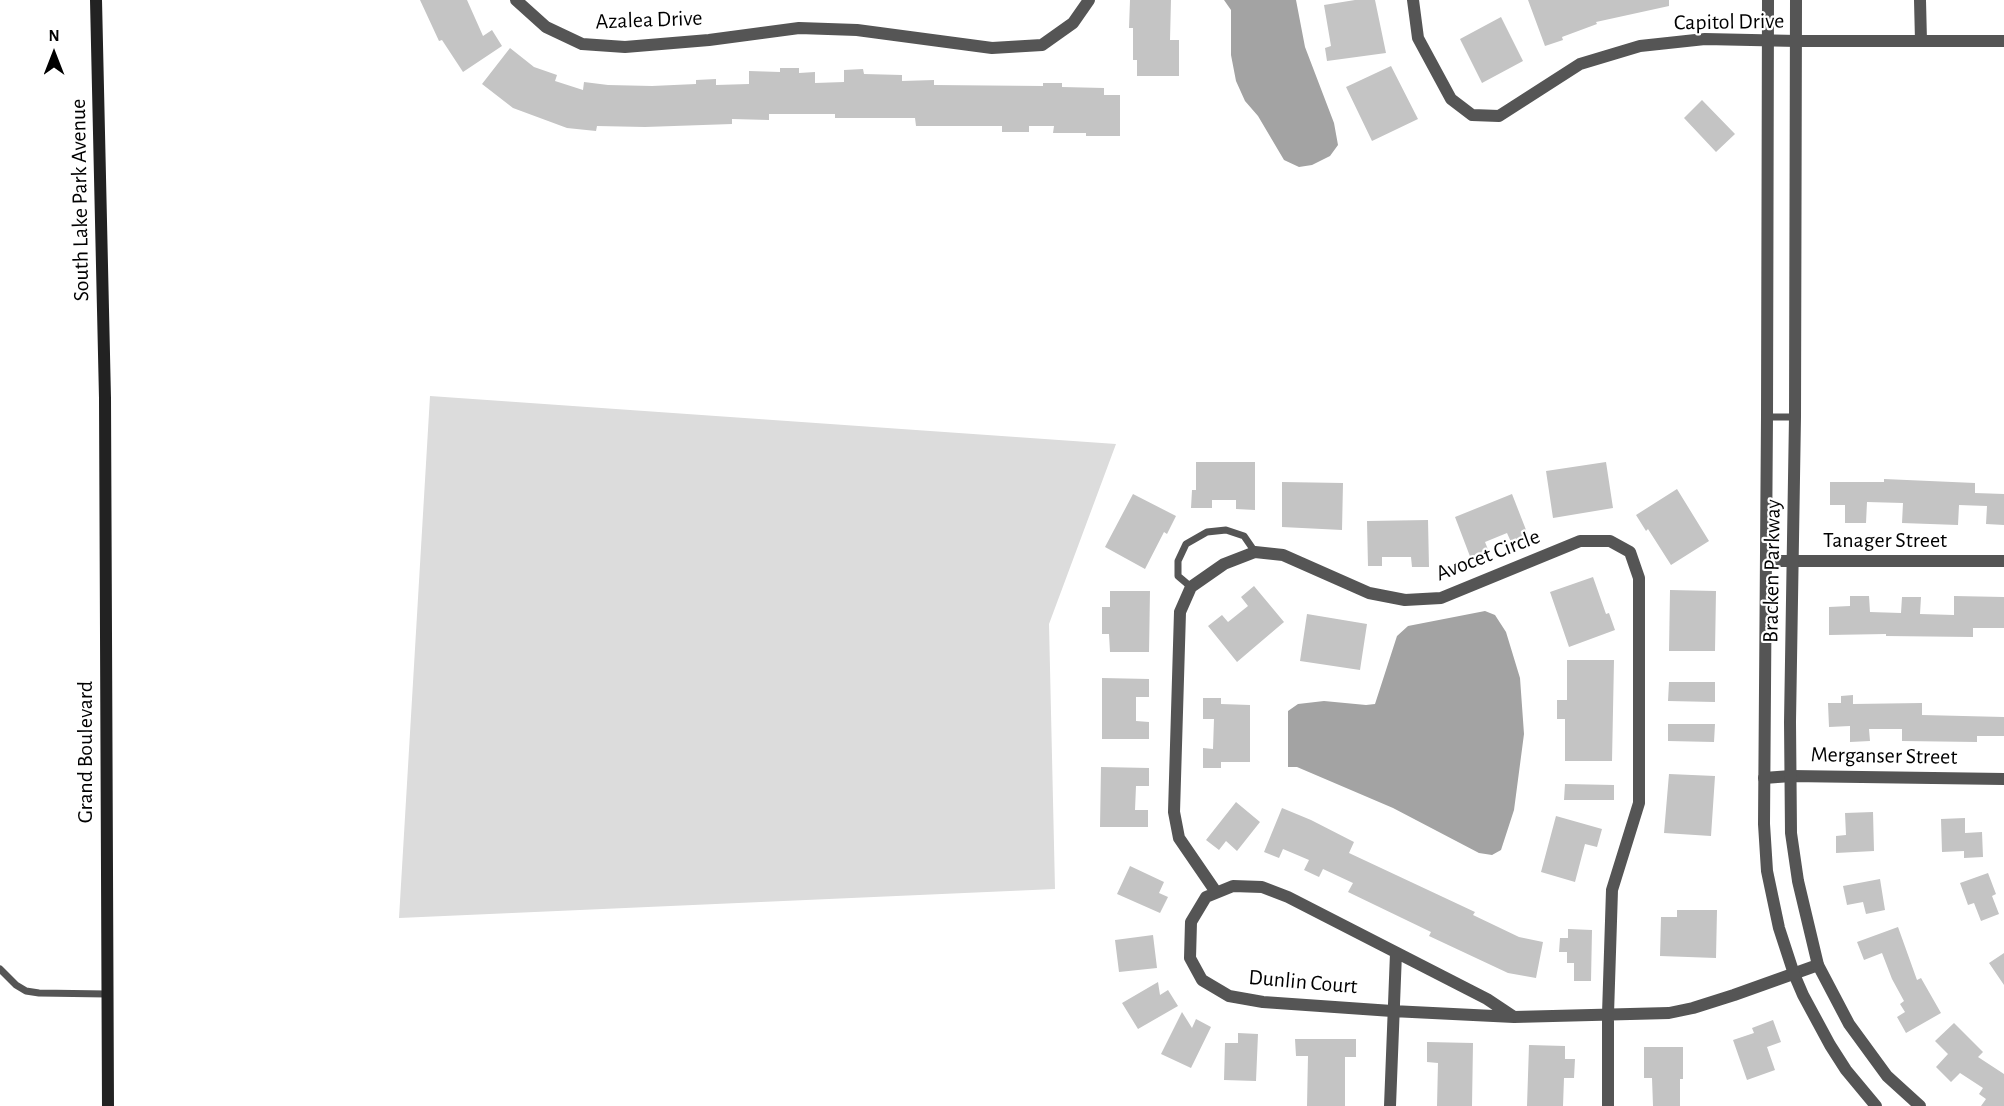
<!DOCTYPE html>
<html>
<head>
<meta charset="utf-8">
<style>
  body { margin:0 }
  #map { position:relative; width:2004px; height:1106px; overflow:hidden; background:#fff; font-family:"Alegreya Sans",sans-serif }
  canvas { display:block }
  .north { position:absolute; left:24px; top:24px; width:60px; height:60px; -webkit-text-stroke:4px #fff; paint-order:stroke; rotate:0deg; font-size:16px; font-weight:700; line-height:24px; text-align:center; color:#000 }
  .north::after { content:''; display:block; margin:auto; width:21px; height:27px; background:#000; clip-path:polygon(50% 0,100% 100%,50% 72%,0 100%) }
</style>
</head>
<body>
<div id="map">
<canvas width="2004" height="1106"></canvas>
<div class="north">N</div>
</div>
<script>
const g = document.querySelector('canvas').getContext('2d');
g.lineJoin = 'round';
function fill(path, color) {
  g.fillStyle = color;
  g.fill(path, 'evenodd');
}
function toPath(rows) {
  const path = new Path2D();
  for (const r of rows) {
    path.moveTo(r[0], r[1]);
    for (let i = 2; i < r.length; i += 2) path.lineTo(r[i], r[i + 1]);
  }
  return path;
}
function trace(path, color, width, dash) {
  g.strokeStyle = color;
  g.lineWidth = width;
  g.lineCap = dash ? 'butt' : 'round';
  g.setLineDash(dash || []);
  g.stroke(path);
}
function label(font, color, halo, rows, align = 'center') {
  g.font = font + ' "Alegreya Sans",sans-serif';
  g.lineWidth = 4.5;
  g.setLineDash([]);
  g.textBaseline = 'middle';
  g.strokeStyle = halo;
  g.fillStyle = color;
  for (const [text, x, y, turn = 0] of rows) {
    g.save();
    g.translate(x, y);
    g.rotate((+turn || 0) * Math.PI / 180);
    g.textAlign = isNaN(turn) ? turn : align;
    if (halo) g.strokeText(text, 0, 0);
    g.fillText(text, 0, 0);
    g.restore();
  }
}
const green = toPath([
  [430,396,1116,444,1049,624,1055,889,399,918]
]);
const water = toPath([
  [1224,0,1296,0,1305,47,1334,123,1338,145,1330,156,1312,165,1299,167,1284,160,1258,116,1245,101,1236,81,1231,55,1231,10],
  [1485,611,1495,615,1506,632,1520,678,1524,734,1514,810,1501,850,1492,855,1479,853,1393,808,1297,767,1288,767,1288,711,1298,704,1324,701,1366,705,1375,704,1397,636,1408,626]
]);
const building = toPath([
  [420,0,467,0,483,36,492,30,502,46,463,72,442,40,439,41],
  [1130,0,1171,0,1170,40,1179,40,1179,76,1137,76,1137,60,1133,60,1133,28,1129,28],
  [1355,0,1375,0,1386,53,1327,61,1325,48,1331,46,1324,5],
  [1528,0,1669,0,1669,6,1596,22,1597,24,1562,37,1563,40,1545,46],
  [1501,17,1523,61,1482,83,1460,39],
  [510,48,534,67,557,75,555,81,583,90,584,82,608,85,652,86,696,84,696,80,716,79,716,85,749,84,749,71,780,72,780,68,799,68,799,73,815,72,815,83,844,82,844,70,863,69,864,74,902,75,902,81,934,80,934,85,1043,86,1043,83,1062,83,1062,87,1104,88,1104,95,1120,95,1120,136,1086,136,1086,133,1053,133,1054,126,1029,126,1029,132,1002,132,1002,126,916,126,915,118,835,118,835,114,769,114,769,120,732,119,732,124,645,127,597,126,596,131,567,128,513,108,482,84],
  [1391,66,1418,119,1372,141,1346,87],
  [1702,100,1735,134,1716,152,1684,118],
  [1196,462,1255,462,1255,510,1236,509,1236,500,1212,500,1212,508,1191,508,1192,490,1196,490],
  [1606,462,1613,508,1553,518,1546,471],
  [1884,479,1975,483,1975,493,2004,494,2004,525,1986,524,1987,506,1959,505,1958,525,1902,523,1903,503,1867,502,1866,523,1845,523,1845,505,1830,505,1830,482,1884,482],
  [1282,482,1343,483,1342,530,1282,527],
  [1677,489,1709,541,1671,565,1648,529,1646,531,1636,515],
  [1133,494,1176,516,1167,534,1164,532,1145,569,1105,547],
  [1512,494,1528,535,1511,542,1507,533,1485,542,1489,552,1471,559,1455,517],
  [1428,520,1429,567,1412,567,1411,557,1382,557,1382,566,1368,566,1367,521],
  [1593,577,1606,614,1609,613,1615,630,1569,647,1550,592],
  [1254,586,1284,622,1237,662,1208,626,1222,615,1228,622,1248,606,1241,597],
  [1670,590,1716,591,1715,651,1669,651],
  [1110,591,1150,591,1149,652,1110,652,1109,634,1102,634,1102,607,1110,607],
  [1850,596,1869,596,1870,612,1901,613,1902,597,1921,597,1920,614,1954,615,1954,596,2004,597,2004,628,1973,628,1973,637,1886,636,1886,634,1829,635,1829,607,1850,606],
  [1307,614,1367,624,1360,670,1300,661],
  [1567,660,1614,660,1612,761,1565,761,1565,719,1557,719,1557,700,1567,700],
  [1102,678,1149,679,1149,697,1136,697,1136,721,1149,722,1149,739,1102,739],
  [1669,682,1715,682,1715,702,1668,701],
  [1853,695,1853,704,1922,703,1922,715,2004,717,2004,736,1977,736,1977,742,1902,741,1902,729,1869,729,1870,741,1850,742,1850,726,1829,727,1828,703,1841,703,1841,696],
  [1203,698,1221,698,1221,704,1250,705,1250,762,1221,762,1221,768,1203,768,1203,748,1213,749,1214,719,1203,719],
  [1668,724,1715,724,1714,742,1668,741],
  [1101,767,1149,768,1149,786,1136,786,1135,810,1148,810,1148,827,1100,827],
  [1669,774,1715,776,1711,836,1664,833],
  [1565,784,1614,785,1614,800,1564,800],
  [1236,802,1260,822,1237,851,1226,841,1219,850,1206,840],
  [1282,808,1311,820,1354,842,1349,853,1475,912,1473,915,1519,937,1543,942,1536,978,1508,973,1429,936,1431,932,1348,892,1353,883,1323,869,1319,877,1304,870,1309,860,1283,849,1279,858,1264,852],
  [1873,812,1874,851,1836,853,1836,836,1846,835,1845,813],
  [1556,816,1602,829,1597,847,1585,844,1575,882,1541,872],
  [1965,818,1965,833,1982,832,1983,857,1964,858,1964,851,1942,852,1941,819],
  [1130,866,1164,882,1159,893,1168,897,1160,913,1117,894],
  [1988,873,1996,894,1992,896,1999,914,1981,921,1974,903,1968,905,1960,883],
  [1880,879,1885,910,1866,914,1863,902,1847,905,1843,886],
  [1677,910,1717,910,1716,958,1660,956,1661,917,1677,917],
  [1898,927,1917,980,1921,978,1941,1013,1906,1033,1897,1017,1905,1012,1900,1004,1904,1001,1892,979,1882,953,1864,960,1857,942],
  [1568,929,1592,930,1591,981,1574,981,1574,963,1567,963,1567,952,1559,952,1560,938,1568,938],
  [1153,935,1157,968,1119,972,1115,940],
  [2004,953,2004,985,1989,963],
  [1158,982,1160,995,1168,990,1178,1006,1138,1029,1122,1003],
  [1182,1012,1192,1028,1196,1019,1211,1027,1191,1068,1161,1054],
  [1773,1020,1781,1042,1767,1047,1775,1070,1747,1080,1733,1040,1754,1033,1752,1028],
  [1954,1023,1983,1052,1978,1057,2004,1074,2004,1106,1981,1106,1986,1099,1979,1094,1983,1088,1960,1073,1951,1082,1936,1067,1948,1054,1935,1041],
  [1238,1033,1258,1034,1256,1081,1224,1080,1225,1043,1238,1043],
  [1295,1039,1356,1039,1356,1057,1345,1057,1345,1106,1307,1106,1308,1056,1296,1056],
  [1427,1042,1473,1043,1472,1106,1437,1106,1438,1063,1427,1062],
  [1529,1045,1565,1046,1565,1059,1575,1059,1574,1078,1564,1078,1563,1106,1527,1106],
  [1644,1047,1683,1047,1683,1079,1680,1079,1680,1106,1653,1106,1652,1078,1644,1078]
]);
const service = toPath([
  [1767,417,1795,417],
  [1191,587,1178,576,1178,561,1186,544,1207,532,1226,530,1244,536,1255,552],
  [0,969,16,985,26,991,39,993,107,994]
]);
const minor = toPath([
  [516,0,546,27,582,44,625,47,709,40,799,28,857,30,992,48,1042,45,1073,23,1089,0],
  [1413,0,1418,38,1451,99,1472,115,1499,116,1580,64,1640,46,1705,39,1797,41,2004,41],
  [1920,0,1921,41],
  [1766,561,2004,561],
  [1764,778,1791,776,2004,779],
  [1216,892,1179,838,1174,812,1180,612,1191,587,1224,564,1255,552,1283,555,1369,593,1405,600,1441,598,1580,541,1610,541,1630,552,1639,578,1639,803,1612,890,1608,1014,1608,1106],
  [1514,1017,1392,1011,1263,1002,1229,996,1202,980,1190,958,1191,922,1206,897,1233,886,1262,887,1288,897,1487,999,1514,1017,1669,1013,1693,1008,1734,995,1818,965],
  [1390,1106,1396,953]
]);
const tertiary = toPath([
  [1768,0,1767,417,1764,824,1767,871,1779,928,1794,974,1803,995,1830,1045,1846,1070,1876,1106],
  [1796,0,1795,417,1790,722,1791,833,1798,881,1818,965,1849,1024,1887,1076,1920,1106]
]);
const secondary = toPath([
  [96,0,105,398,108,1106]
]);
const streetNames = [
  ["Azalea Drive",649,20,-2],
  ["Capitol Drive",1729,22,-1],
  ["South Lake Park Avenue",80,200,-91],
  ["Tanager Street",1885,540],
  ["Avocet Circle",1488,555,-21],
  ["Bracken Parkway",1772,571,-89],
  ["Grand Boulevard",85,752,-90],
  ["Merganser Street",1884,756,1],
  ["Dunlin Court",1303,982,5]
];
fill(green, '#dcdcdc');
fill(water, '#a3a3a3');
fill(building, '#c4c4c4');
trace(service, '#555', 7);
trace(minor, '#555', 12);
trace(tertiary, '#555', 12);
trace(secondary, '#222', 12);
label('22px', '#000', '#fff', streetNames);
</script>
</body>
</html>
